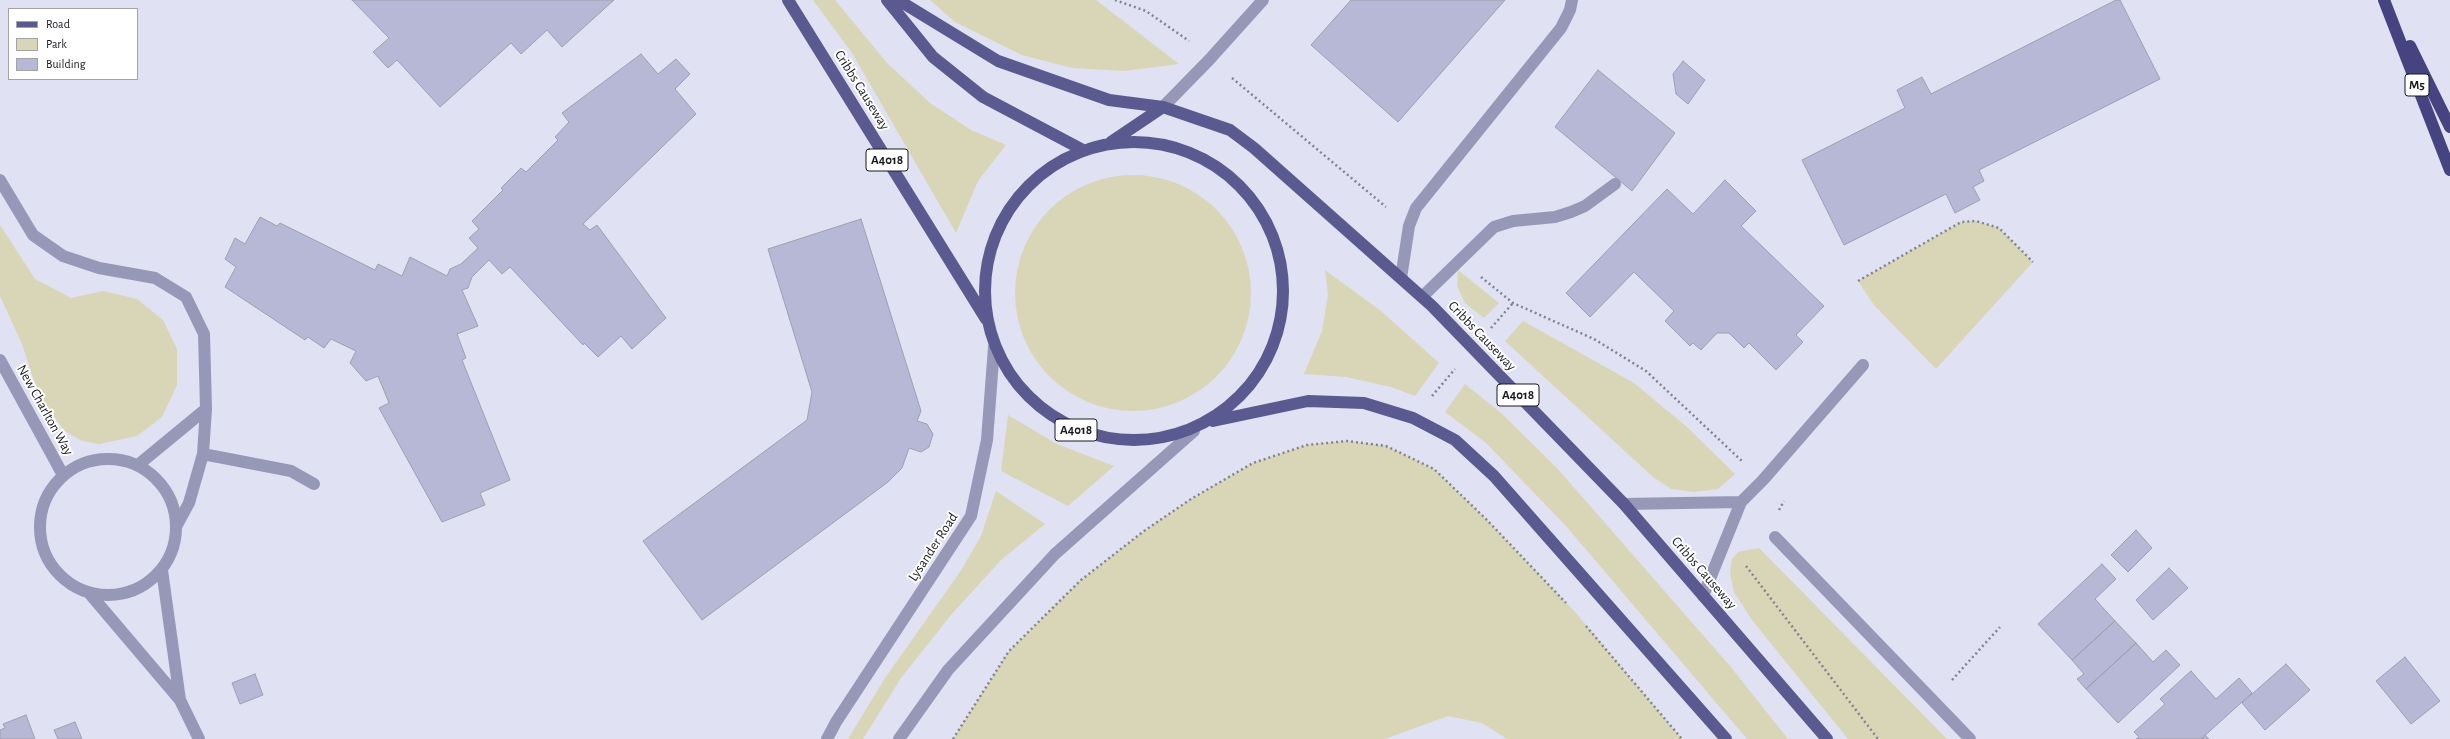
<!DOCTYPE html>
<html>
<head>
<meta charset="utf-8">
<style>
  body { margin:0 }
  #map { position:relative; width:2450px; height:739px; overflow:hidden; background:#e0e1f2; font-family:"Alegreya Sans",sans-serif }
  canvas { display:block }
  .legend { position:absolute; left:8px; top:8px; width:130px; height:72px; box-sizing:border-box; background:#fff; border:1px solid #a3a3a6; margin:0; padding:5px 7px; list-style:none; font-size:12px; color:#191a20 }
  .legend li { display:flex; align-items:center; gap:8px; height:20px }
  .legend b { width:20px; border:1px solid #a3a3a6 }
</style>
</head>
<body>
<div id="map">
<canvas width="2450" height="739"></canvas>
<ul class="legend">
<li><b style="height:5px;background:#5a5a90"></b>Road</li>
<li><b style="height:11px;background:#d8d6b7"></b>Park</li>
<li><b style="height:11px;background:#b6b8d5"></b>Building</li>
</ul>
</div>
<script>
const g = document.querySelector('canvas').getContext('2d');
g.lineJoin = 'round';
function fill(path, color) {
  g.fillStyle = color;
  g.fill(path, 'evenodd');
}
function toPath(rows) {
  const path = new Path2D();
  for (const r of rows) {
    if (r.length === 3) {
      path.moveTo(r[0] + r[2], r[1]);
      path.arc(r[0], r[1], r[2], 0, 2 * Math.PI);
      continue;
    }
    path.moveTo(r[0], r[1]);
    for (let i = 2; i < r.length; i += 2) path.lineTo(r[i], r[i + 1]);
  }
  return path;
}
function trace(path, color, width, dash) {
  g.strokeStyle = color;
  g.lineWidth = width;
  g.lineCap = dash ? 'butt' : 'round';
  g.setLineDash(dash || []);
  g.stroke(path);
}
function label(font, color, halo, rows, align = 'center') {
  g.font = font + ' "Alegreya Sans",sans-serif';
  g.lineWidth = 4;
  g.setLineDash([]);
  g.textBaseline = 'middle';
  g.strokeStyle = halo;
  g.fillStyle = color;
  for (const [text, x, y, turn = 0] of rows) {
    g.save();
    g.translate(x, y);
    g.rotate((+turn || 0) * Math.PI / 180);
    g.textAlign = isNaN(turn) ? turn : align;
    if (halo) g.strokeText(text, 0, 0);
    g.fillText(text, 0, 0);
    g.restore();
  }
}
const green = toPath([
  [813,0,835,0,887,63,930,103,971,130,1006,145,978,181,956,233,852,53],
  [930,0,1096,0,1179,64,1124,71,1072,68,1022,55,955,22],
  [1133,293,118],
  [1976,221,1999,228,2033,262,1936,369,1874,305,1858,281,1961,222],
  [0,225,35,279,71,298,103,291,137,299,163,320,177,349,177,385,162,417,137,436,99,444,82,441,65,431,40,399,22,344,0,296],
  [1325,270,1381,311,1439,363,1415,396,1391,387,1346,377,1304,374,1322,331,1328,294],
  [1458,270,1499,303,1484,318,1465,303,1457,286],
  [1523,321,1634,383,1687,427,1735,474,1718,489,1694,492,1671,489,1653,477,1505,341],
  [1465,384,1501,413,1557,468,1730,666,1788,739,1747,739,1566,526,1486,443,1445,412],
  [1008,415,1057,444,1114,466,1068,506,1001,471],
  [1347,441,1386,446,1434,469,1486,519,1575,612,1682,739,1507,739,1482,723,1448,716,1385,739,953,739,1009,651,1081,580,1144,531,1191,499,1253,463,1307,445],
  [996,491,1045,524,1000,561,951,615,901,678,863,739,848,739,885,678,960,572,981,536],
  [1759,548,1947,739,1848,739,1752,620,1734,592,1730,573,1732,559,1738,552]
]);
const building = toPath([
  [352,0,614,0,562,47,547,30,521,54,511,43,440,107,397,60,388,68,373,52,389,38,352,0],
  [1351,0,1505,0,1398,122,1311,45,1351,0],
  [2116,0,2120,0,2160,79,1979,170,1984,181,1973,187,1980,200,1955,213,1946,194,1844,245,1802,160,1905,108,1897,90,1922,77,1931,94,2116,0],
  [641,54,658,74,676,59,690,74,675,89,696,114,583,224,590,230,597,225,666,318,632,349,621,336,598,357,584,343,583,345,510,267,502,274,489,260,472,277,468,288,462,290,478,326,457,334,466,358,462,360,510,480,480,493,485,505,442,522,379,408,389,403,378,376,366,381,350,363,356,351,331,339,324,348,308,337,305,340,225,287,236,267,225,259,235,238,245,244,260,217,277,226,280,223,375,270,378,264,402,276,410,257,447,276,450,269,461,264,478,248,469,238,479,229,472,221,503,190,501,188,521,168,526,172,558,140,555,137,569,122,562,113,641,54],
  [1683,61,1705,80,1688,104,1676,94,1673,74,1683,61],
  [1598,70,1675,133,1632,191,1555,127,1598,70],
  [1725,180,1756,211,1741,226,1824,306,1796,335,1803,342,1776,370,1749,343,1744,348,1729,333,1717,333,1701,350,1693,343,1690,346,1665,321,1674,311,1634,272,1590,317,1566,293,1667,189,1693,214,1725,180],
  [861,219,921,411,917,421,927,424,933,434,929,447,921,452,909,448,902,468,888,482,702,620,643,541,807,420,812,392,768,249,861,219],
  [2136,530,2152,548,2128,572,2111,555,2136,530],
  [2102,564,2116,579,2095,599,2115,621,2072,660,2038,624,2102,564],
  [2169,568,2188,588,2153,620,2136,600,2169,568],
  [2115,621,2136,643,2086,689,2077,679,2084,674,2072,660,2115,621],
  [2136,643,2153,662,2166,650,2180,665,2118,723,2086,689,2136,643],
  [2405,657,2440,701,2411,724,2376,681,2405,657],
  [2286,664,2310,690,2265,730,2242,703,2286,664],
  [2191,671,2216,699,2239,678,2252,693,2201,739,2136,739,2139,737,2134,732,2165,704,2160,699,2191,671],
  [255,674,263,695,240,704,232,683,255,674],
  [26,715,35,739,0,739,0,730,5,728,3,724,26,715],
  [75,722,82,739,58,739,54,730,75,722],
  [2205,735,2209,739,2201,739,2205,735]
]);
const path = toPath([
  [1115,0,1146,11,1189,41],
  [1232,78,1386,207],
  [1481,277,1513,303,1594,339,1646,371,1743,462],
  [1858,281,1961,222,1976,221,1999,228,2033,262],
  [1491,328,1513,303],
  [1432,396,1455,369],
  [1779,510,1784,501],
  [1746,566,1878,739],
  [1586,626,1682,739],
  [1952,680,2000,627],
  [953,739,1009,651,1081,580,1144,531,1191,499,1253,463,1307,445,1347,441,1386,446,1434,469,1486,519,1566,603]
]);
const minor = toPath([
  [1163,107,1209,60,1263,0],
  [0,180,33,235,63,256,99,268,155,278,186,297,204,334,206,409,203,454,189,503,177,525],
  [1401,278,1409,226,1416,208,1561,28,1570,10,1572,0],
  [1422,297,1494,227,1513,221,1555,217,1571,212,1585,206,1615,184],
  [0,360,63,475],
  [203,454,291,471,314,484],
  [108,527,68],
  [138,465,206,409],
  [1624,504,1741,502],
  [1775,537,1970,739],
  [162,570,180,700],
  [90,594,180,700,199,739],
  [1703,596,1741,502,1763,480,1863,365],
  [827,739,836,722,971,516,987,440,994,347],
  [899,739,948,670,1055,554,1194,431]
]);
const major = toPath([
  [788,0,986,319],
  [887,0,933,57,983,97,1083,150],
  [898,0,998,61,1109,100,1163,107,1230,130,1254,148,1432,306,1624,504,1827,739],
  [1134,291,149],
  [1111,142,1163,107],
  [1213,421,1308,401,1364,403,1413,418,1455,440,1494,476,1726,739]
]);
const highway = toPath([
  [2384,0,2450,170],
  [2410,46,2450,127]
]);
const shields = [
  [2417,85,24],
  [887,160,42],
  [1518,395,42],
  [1076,430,42]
];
const shieldNames = [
  ["M5",2417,85],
  ["A4018",887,160],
  ["A4018",1518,395],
  ["A4018",1076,430]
];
const streetNames = [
  ["Cribbs Causeway",862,90,58],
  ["Cribbs Causeway",1482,336,46],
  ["New Charlton Way",45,410,61],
  ["Lysander Road",933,547,-57],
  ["Cribbs Causeway",1704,573,49]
];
fill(green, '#d8d6b7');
fill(building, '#b6b8d5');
trace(building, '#9e9fb0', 1);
trace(path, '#82838e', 2.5, [2, 3]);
trace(minor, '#9798b7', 12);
trace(major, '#5a5a90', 12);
trace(highway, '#454380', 12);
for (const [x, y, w] of shields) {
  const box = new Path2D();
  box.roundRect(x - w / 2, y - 11, w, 22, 3);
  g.fillStyle = '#fff';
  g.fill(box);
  trace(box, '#191a20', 1);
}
label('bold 13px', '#191a20', null, shieldNames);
label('14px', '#191a20', '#fff', streetNames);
</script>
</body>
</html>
